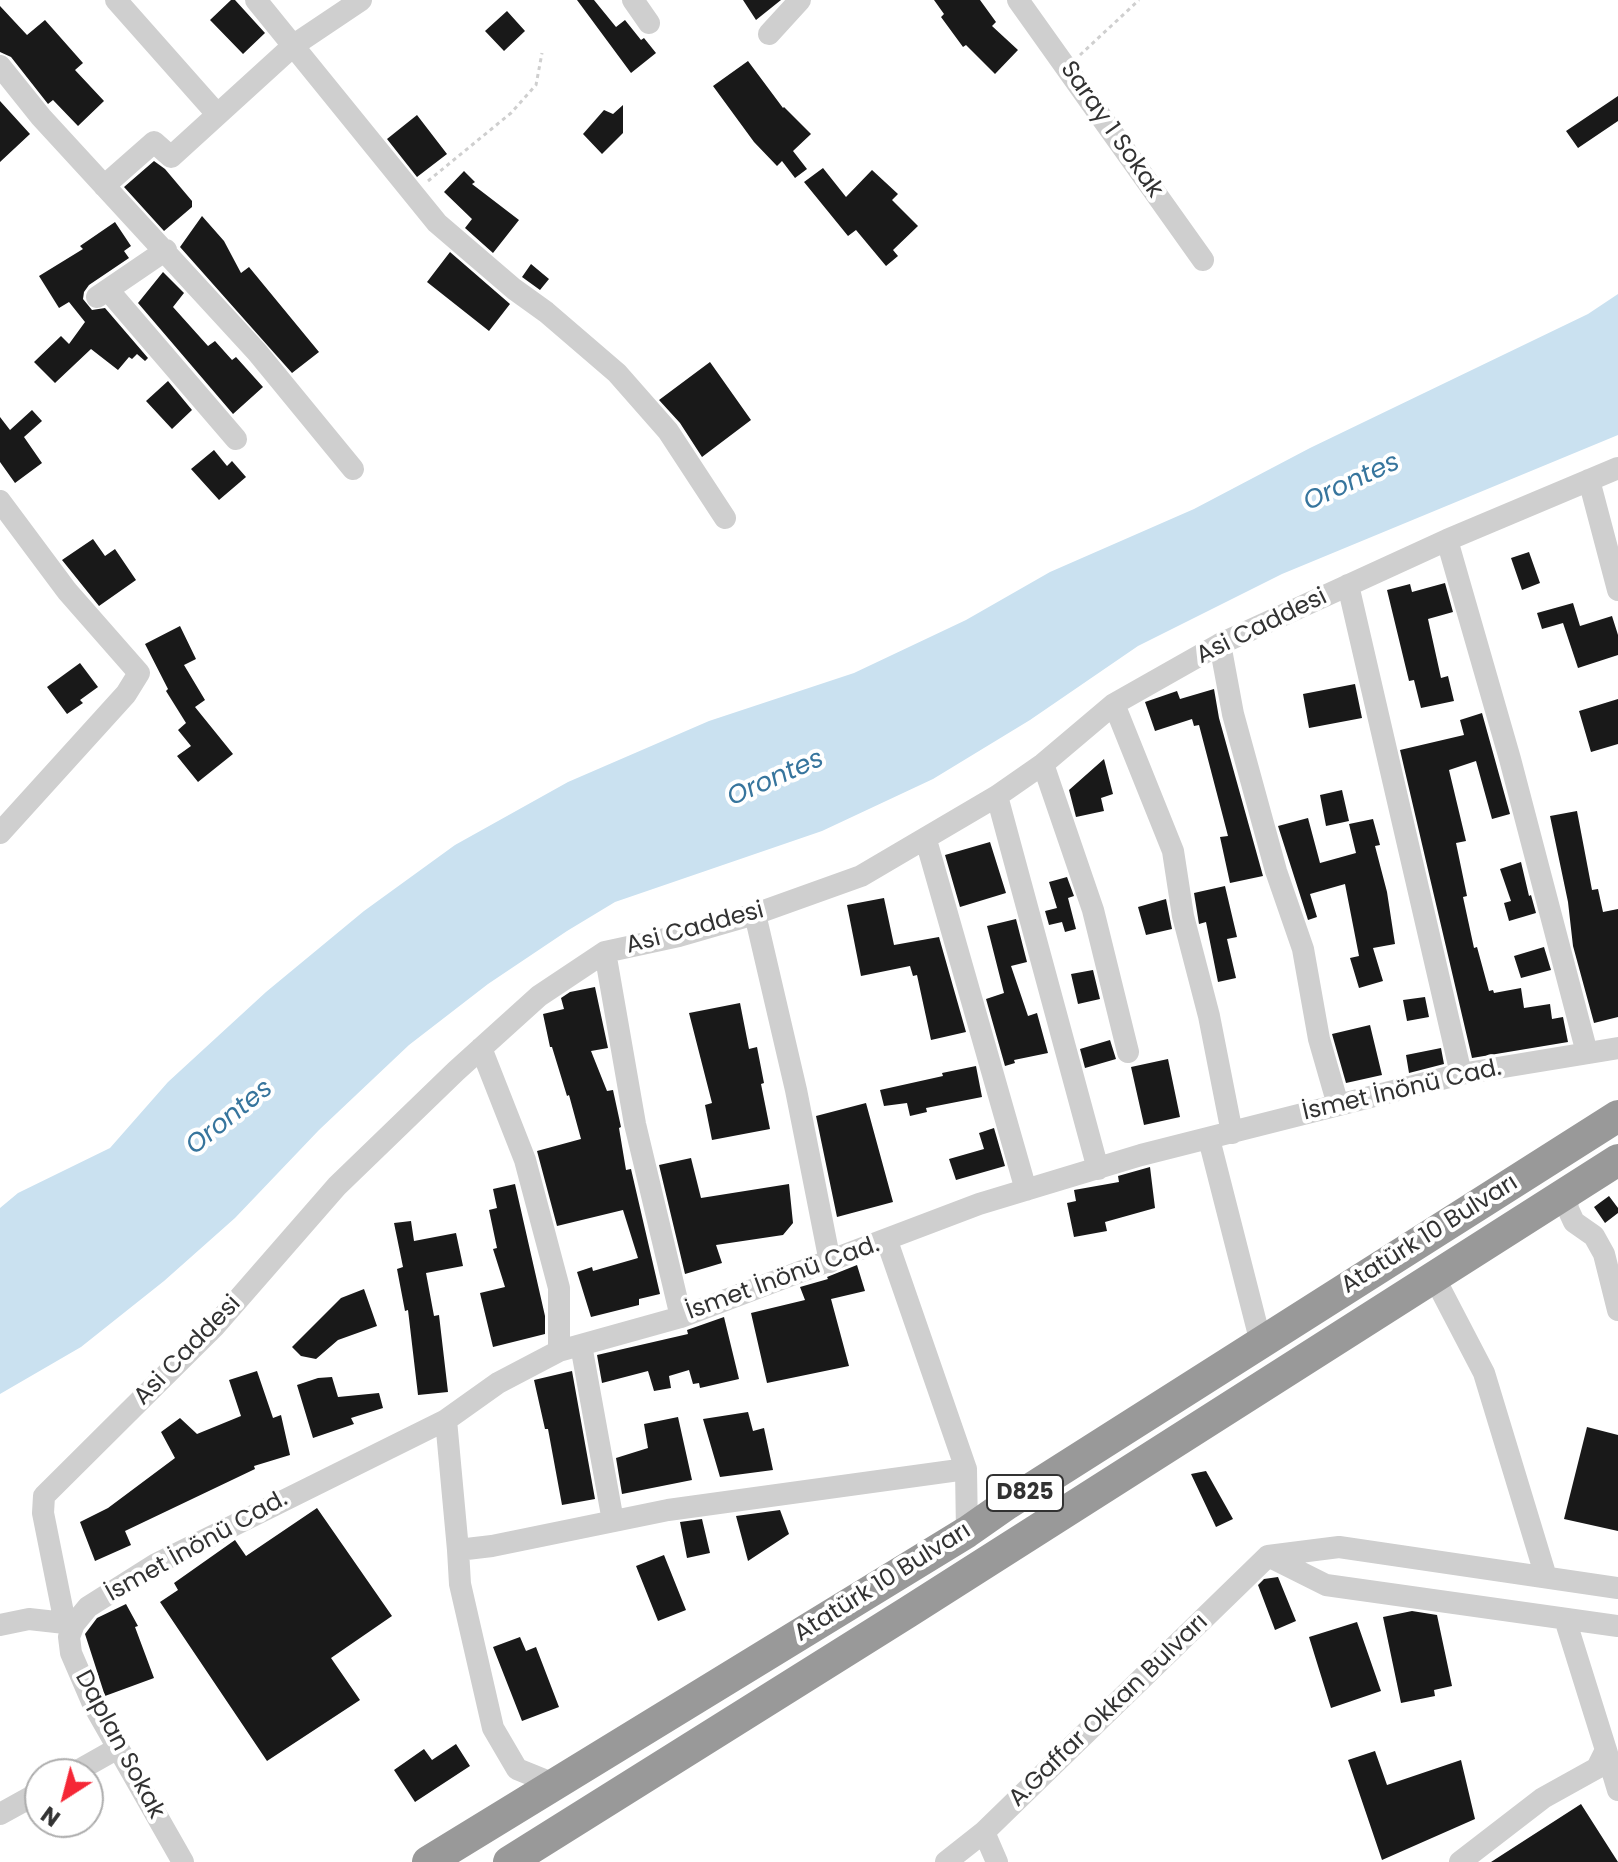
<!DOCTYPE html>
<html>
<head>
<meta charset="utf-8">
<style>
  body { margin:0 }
  #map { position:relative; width:1618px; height:1862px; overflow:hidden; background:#fff; font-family:Poppins,sans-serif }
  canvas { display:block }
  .north { position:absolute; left:24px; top:1758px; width:80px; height:80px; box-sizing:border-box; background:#fff; border:2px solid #adadad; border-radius:50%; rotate:216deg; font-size:22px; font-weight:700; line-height:32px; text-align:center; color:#323232 }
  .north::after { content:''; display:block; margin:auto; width:28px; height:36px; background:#f52736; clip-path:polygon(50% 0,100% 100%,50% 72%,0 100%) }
</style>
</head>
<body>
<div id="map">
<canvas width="1618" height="1862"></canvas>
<div class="north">N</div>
</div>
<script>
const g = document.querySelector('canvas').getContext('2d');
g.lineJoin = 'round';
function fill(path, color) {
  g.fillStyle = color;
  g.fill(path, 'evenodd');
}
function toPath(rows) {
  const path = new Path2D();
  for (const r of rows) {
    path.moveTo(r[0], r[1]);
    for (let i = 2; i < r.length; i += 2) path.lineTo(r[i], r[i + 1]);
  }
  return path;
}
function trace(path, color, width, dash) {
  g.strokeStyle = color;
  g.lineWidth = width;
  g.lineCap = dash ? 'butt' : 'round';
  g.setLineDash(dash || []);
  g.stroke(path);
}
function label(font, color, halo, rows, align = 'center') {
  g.font = font + ' Poppins,sans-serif';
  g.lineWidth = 8;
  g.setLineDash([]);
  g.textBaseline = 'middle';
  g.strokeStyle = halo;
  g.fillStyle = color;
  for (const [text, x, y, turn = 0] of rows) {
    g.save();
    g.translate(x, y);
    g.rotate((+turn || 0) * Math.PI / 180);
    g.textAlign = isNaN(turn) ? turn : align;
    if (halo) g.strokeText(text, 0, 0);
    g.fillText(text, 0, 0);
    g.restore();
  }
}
const water = toPath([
  [1618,294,1618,435,1282,574,1138,646,1030,720,933,779,822,831,615,902,567,931,488,984,409,1045,319,1130,235,1218,164,1281,81,1347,0,1394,0,1208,18,1193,110,1148,168,1082,266,992,364,911,455,845,568,782,709,721,854,673,966,620,1050,572,1194,509,1310,448,1588,314]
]);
const building = toPath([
  [231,0,235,0,265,33,243,54,210,20],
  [577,0,594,0,616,27,625,20,641,40,644,38,656,53,631,73],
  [743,0,781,0,756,20],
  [934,0,980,0,996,22,992,26,1018,50,995,74,966,45,963,47,941,17,944,14],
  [0,6,27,35,45,20,83,63,75,70,104,101,78,126,53,100,48,104,11,57,0,52],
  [507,11,525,31,504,51,485,31],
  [748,61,783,108,784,107,811,134,793,151,807,169,795,178,782,161,777,166,754,142,713,86],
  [1618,96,1618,121,1578,148,1566,131],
  [0,101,30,134,0,162],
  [623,105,623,133,602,154,583,134,604,110,613,114],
  [417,115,447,154,417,177,387,139],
  [154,161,165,169,192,201,192,207,164,231,124,187],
  [823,168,846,197,872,170,898,194,892,200,918,226,893,250,898,256,886,266,856,230,848,236,804,182],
  [464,171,475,182,472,184,519,220,493,253,465,228,472,219,444,192],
  [202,216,224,241,241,273,249,267,319,352,292,373,180,247],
  [115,222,131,246,124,251,129,258,89,285,84,292,83,299,92,310,105,308,148,358,145,361,137,354,132,359,129,357,118,370,91,349,55,383,34,362,61,336,69,344,85,322,69,302,59,308,39,276,83,249,80,246],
  [450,252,510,304,489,331,427,282],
  [531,264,549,279,540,290,522,277],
  [163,272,184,293,173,307,208,346,215,341,232,360,236,357,263,387,233,414,138,303],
  [710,362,751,420,702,457,680,423,659,400],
  [168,381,192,410,172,429,146,401],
  [32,410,42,421,24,437,42,463,15,483,0,462,0,417,10,430],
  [214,450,227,466,232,461,246,477,219,500,191,469],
  [93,539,105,556,115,549,136,580,99,606,62,560],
  [1529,552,1540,583,1522,590,1511,558],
  [1445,583,1453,612,1428,619,1441,678,1448,676,1454,701,1421,708,1414,680,1409,681,1387,590,1410,584,1412,592],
  [1573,603,1580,626,1612,616,1618,635,1618,655,1578,668,1563,623,1542,629,1537,613],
  [180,626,196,659,184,665,205,700,195,707,233,754,198,782,177,756,191,746,178,730,186,723,166,691,168,689,145,644],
  [80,663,98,687,80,700,83,703,67,714,47,687],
  [1355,684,1362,718,1309,728,1303,694],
  [1214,689,1219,718,1263,876,1230,883,1220,837,1228,836,1199,725,1194,726,1192,719,1155,731,1145,702,1177,691,1180,699],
  [1618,699,1618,744,1591,752,1579,711],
  [1482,713,1510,814,1492,819,1476,761,1449,770,1466,841,1456,843,1467,896,1463,897,1474,948,1477,947,1489,991,1493,990,1494,993,1521,988,1524,1008,1550,1004,1552,1019,1563,1017,1568,1042,1472,1058,1400,750,1464,735,1460,720],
  [1104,759,1113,794,1101,798,1104,811,1076,817,1069,790],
  [1342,790,1349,821,1326,826,1320,795],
  [1577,811,1592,890,1598,889,1603,912,1618,909,1618,1017,1594,1023,1573,946,1568,902,1550,816],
  [1308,818,1320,863,1356,853,1349,824,1373,819,1380,845,1375,846,1387,892,1395,944,1373,948,1383,981,1359,988,1350,958,1359,956,1345,884,1310,894,1317,917,1308,920,1278,826],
  [990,842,1006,893,960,907,945,855],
  [1521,862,1529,896,1531,895,1536,913,1509,921,1504,903,1511,901,1500,869],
  [1067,877,1074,896,1068,898,1076,929,1065,932,1062,922,1049,925,1045,911,1057,908,1049,882],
  [1225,886,1237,937,1227,939,1236,978,1218,982,1206,922,1199,924,1194,893],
  [884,898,894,945,939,937,966,1032,931,1040,917,975,913,976,910,966,861,976,847,905],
  [1166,899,1172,929,1146,935,1138,907],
  [1016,919,1027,962,1011,966,1028,1016,1037,1013,1048,1053,1014,1060,1015,1063,1005,1066,986,999,1004,993,987,926],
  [1544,947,1551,970,1521,978,1514,956],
  [1093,970,1100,999,1078,1004,1071,974],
  [595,987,608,1048,591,1051,607,1091,613,1090,621,1127,619,1128,626,1170,631,1169,660,1294,639,1299,639,1305,591,1317,577,1272,592,1267,593,1271,638,1258,623,1210,557,1226,537,1151,581,1139,569,1095,567,1096,552,1047,550,1047,543,1014,564,1009,561,998,570,992],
  [1425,997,1429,1017,1407,1021,1403,1000],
  [740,1003,749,1049,757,1047,764,1083,761,1084,770,1129,712,1140,705,1105,712,1103,689,1013],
  [1370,1025,1382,1075,1346,1083,1332,1034],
  [1110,1040,1116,1059,1085,1068,1080,1049],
  [1441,1048,1444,1064,1409,1073,1406,1055],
  [1168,1059,1180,1117,1144,1125,1131,1067],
  [976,1066,982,1097,926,1108,927,1112,910,1116,907,1103,884,1106,880,1090,943,1076,942,1073],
  [866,1103,893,1202,837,1217,816,1116],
  [994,1128,1005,1166,956,1180,949,1159,984,1149,979,1133],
  [691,1158,701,1198,789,1184,793,1223,783,1235,716,1245,722,1263,685,1274,659,1165],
  [1150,1167,1155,1208,1105,1222,1107,1231,1074,1237,1067,1203,1076,1201,1074,1190,1119,1182,1118,1176],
  [515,1184,545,1316,545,1334,493,1347,480,1293,505,1287,493,1249,497,1248,489,1210,497,1208,493,1189],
  [1609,1196,1618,1208,1618,1213,1605,1223,1594,1207],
  [411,1221,414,1241,456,1233,463,1266,426,1273,434,1316,439,1315,448,1392,418,1395,408,1310,405,1311,397,1269,403,1267,394,1223],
  [857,1265,865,1291,831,1299,849,1366,767,1383,751,1313,805,1300,800,1287,828,1279,827,1277],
  [364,1289,377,1326,338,1340,316,1359,301,1356,292,1347,341,1298],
  [724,1317,739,1379,700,1388,699,1383,693,1384,689,1370,669,1376,671,1388,654,1391,648,1371,602,1383,597,1355,688,1334,687,1330],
  [257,1371,273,1418,281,1415,290,1455,254,1466,255,1469,125,1531,131,1545,95,1561,80,1522,108,1508,175,1458,161,1432,180,1418,197,1434,241,1416,229,1380],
  [572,1371,595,1499,562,1505,548,1429,545,1429,534,1380],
  [332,1377,338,1397,379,1393,383,1408,351,1418,354,1424,313,1438,297,1385,318,1378],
  [748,1412,753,1431,764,1428,773,1470,720,1477,703,1419],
  [678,1417,692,1480,622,1494,616,1458,648,1448,644,1424],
  [1587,1427,1618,1435,1618,1531,1564,1519],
  [1206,1471,1233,1519,1216,1527,1191,1474],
  [317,1508,392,1616,331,1658,360,1700,267,1761,160,1602,178,1590,174,1583,235,1540,246,1556],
  [780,1510,789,1534,748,1561,736,1516],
  [702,1519,710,1553,687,1558,680,1522],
  [664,1555,686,1610,658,1621,636,1566],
  [1278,1577,1296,1621,1275,1630,1258,1585,1264,1579],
  [126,1604,138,1626,135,1627,154,1678,105,1696,85,1634,97,1618],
  [1412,1611,1437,1615,1452,1686,1434,1690,1435,1696,1401,1703,1383,1617],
  [1357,1622,1381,1691,1331,1708,1309,1637],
  [520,1637,526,1651,536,1647,559,1707,522,1721,493,1647],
  [456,1744,470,1766,415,1802,394,1770,424,1749,432,1760],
  [1375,1751,1387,1785,1461,1760,1475,1819,1382,1860,1348,1760],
  [1581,1804,1618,1862,1491,1862]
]);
const path = toPath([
  [1080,55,1139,0],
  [428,181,511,113,536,85,542,53]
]);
const minor = toPath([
  [116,0,217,114],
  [256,0,437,223,514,289,546,312,617,373,668,431,725,518],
  [633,0,649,23],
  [1018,0,1203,260],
  [769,34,800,0],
  [0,66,41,117,257,352,353,469],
  [104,186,154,142,171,157,294,45,361,0],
  [108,290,236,439],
  [97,297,166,250],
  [1589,480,1618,590],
  [0,501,67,591,139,673,126,694,0,833],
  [1447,540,1510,759,1587,1053],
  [1348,585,1461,1074],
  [1220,644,1233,714,1276,871,1303,949,1319,1039,1338,1105],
  [1114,704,1173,851,1183,916,1209,1016,1232,1133],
  [1043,764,1093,910,1128,1052],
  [997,796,1098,1169],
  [926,840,1026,1190],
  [755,914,796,1090,830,1262],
  [605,952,635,1124,681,1317],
  [481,1048,525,1160,559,1288,559,1351],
  [1209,1139,1261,1343],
  [1566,1193,1568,1209,1574,1222,1594,1236,1604,1254,1618,1310],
  [887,1241,966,1469,967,1532],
  [1434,1277,1484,1373,1546,1577],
  [581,1345,613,1521],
  [446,1420,458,1550],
  [1268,1556,1326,1585,1618,1626],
  [65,1623,43,1513,44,1496,214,1327,337,1186,456,1071,539,996,605,952,679,936,755,914,861,876,997,796,1043,764,1114,704,1220,644,1447,540,1618,468],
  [0,1625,29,1619,74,1624],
  [1606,1750,1618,1790],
  [72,1774,118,1748],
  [554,1784,517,1769,493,1728,460,1584,458,1550,492,1546,668,1510,966,1469],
  [0,1814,40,1792],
  [984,1832,997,1862],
  [183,1862,93,1704,71,1653,69,1637,74,1624,88,1607,156,1564,446,1420,498,1383,559,1351,681,1317,979,1204,1141,1155,1461,1074,1618,1048],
  [946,1862,984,1832,1268,1556,1339,1547,1618,1588],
  [1460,1862,1543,1798,1597,1768,1606,1750,1565,1619]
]);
const highway = toPath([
  [428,1862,967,1532,1007,1504,1618,1116],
  [509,1862,908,1612,1618,1160]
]);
const shields = [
  [1025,1493,76]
];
const shieldNames = [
  ["D825",1025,1493]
];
const streetNames = [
  ["Saray 1 Sokak",1111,130,55],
  ["Asi Caddesi",1262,627,-26],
  ["Asi Caddesi",695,929,-15],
  ["İsmet İnönü Cad.",1402,1091,-13],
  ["Atatürk 10 Bulvarı",1430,1235,-32],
  ["İsmet İnönü Cad.",783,1279,-20],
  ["Asi Caddesi",188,1351,-46],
  ["İsmet İnönü Cad.",197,1547,-29],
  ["Atatürk 10 Bulvarı",883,1583,-32],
  ["A.Gaffar Okkan Bulvarı",1109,1711,-44],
  ["Daplan Sokak",119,1745,62]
];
const waterNames = [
  ["Orontes",1352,483,-25],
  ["Orontes",776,779,-24],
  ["Orontes",230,1118,-39]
];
fill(water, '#cae1f0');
fill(building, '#191919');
trace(path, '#cfcfcf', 3, [4, 4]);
trace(minor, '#cfcfcf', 22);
trace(highway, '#999', 32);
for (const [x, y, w] of shields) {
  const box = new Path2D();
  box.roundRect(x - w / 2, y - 18, w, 36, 6);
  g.fillStyle = '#fff';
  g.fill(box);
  trace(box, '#323232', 2);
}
label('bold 22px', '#323232', null, shieldNames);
label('24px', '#323232', '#fff', streetNames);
label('italic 26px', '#37759d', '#fff', waterNames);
</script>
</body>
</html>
